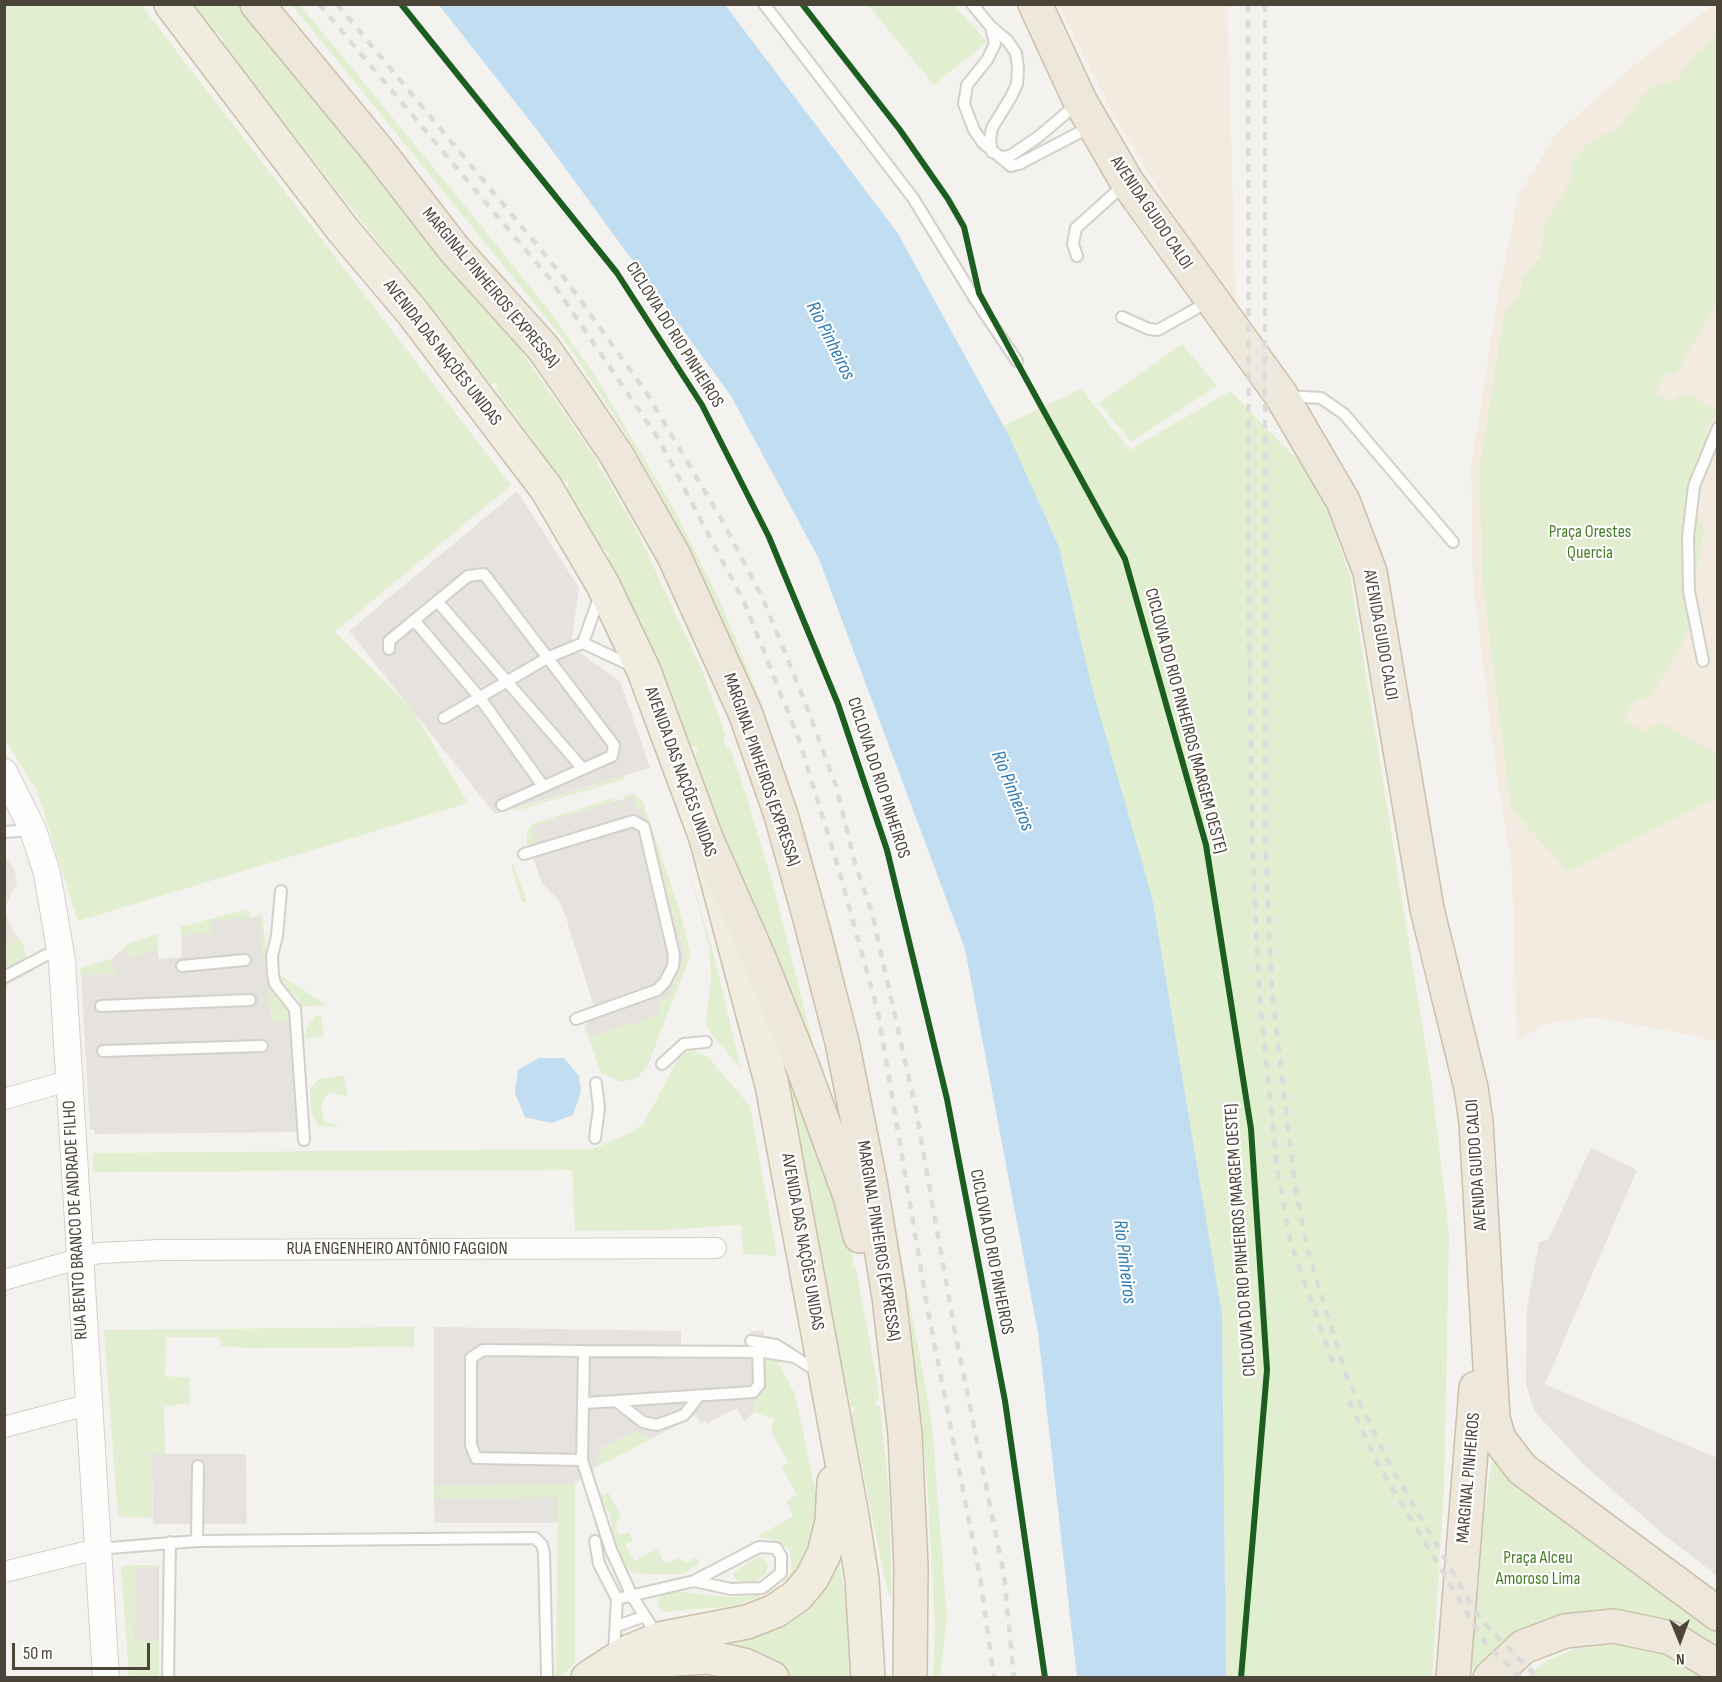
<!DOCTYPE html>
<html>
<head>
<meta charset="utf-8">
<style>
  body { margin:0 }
  #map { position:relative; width:1722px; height:1682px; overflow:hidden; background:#f4f2ee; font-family:"Sofia Sans Condensed",sans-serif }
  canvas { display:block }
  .frame { position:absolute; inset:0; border:6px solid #4b4439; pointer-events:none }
  .north { position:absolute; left:1650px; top:1610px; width:60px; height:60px; -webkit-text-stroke:4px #fff; paint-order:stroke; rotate:179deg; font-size:16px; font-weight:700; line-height:24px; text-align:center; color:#4b4439 }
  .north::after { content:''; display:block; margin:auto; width:21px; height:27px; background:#4b4439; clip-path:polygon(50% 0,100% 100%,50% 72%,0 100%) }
  .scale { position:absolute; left:12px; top:1643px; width:138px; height:27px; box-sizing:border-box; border:3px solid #4b4439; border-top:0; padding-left:8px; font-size:18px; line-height:21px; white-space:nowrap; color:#4b4439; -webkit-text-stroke:4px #fff; paint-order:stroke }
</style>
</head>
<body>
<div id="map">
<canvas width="1722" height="1682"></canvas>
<div class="frame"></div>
<div class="north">N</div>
<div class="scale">50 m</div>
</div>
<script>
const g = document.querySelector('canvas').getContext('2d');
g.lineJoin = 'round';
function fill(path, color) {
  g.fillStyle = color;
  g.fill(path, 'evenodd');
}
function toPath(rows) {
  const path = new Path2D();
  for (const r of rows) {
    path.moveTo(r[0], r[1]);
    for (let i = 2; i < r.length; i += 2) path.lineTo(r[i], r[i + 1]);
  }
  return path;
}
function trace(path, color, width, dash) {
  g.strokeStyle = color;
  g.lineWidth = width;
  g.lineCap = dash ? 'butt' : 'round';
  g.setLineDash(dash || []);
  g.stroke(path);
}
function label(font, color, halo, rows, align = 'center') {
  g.font = font + ' "Sofia Sans Condensed",sans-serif';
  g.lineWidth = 4.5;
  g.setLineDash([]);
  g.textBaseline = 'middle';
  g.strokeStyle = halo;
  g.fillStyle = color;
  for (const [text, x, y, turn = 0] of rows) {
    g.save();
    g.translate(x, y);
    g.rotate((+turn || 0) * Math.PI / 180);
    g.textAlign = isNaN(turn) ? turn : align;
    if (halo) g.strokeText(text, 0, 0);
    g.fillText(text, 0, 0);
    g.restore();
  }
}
const commercial = toPath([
  [1059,5,1227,5,1237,332,1176,217,1114,116],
  [1713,5,1717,5,1717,1043,1701,1037,1592,1017,1545,1024,1517,1041,1512,871,1494,756,1473,580,1471,467,1500,284,1518,197,1555,135,1628,70]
]);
const education = toPath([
  [5,857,14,868,17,883,5,907],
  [4,912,34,970,5,987,4,987]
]);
const green = toPath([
  [5,4,141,5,511,485,335,632,412,709,468,803,78,921,37,791,5,739],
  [191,5,241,5,505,328,594,456,599,465,596,467,601,469,636,529,702,671,726,736,723,737,726,749,730,748,744,789,773,884,820,1071,761,939,694,754,698,753,696,746,691,747,656,661,606,557,609,556,605,549,603,550,566,487,570,485,567,481,564,482,495,389,498,386,495,382,491,385,221,43,224,40,217,31,214,33],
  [292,5,300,5,470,212,548,309,594,374,676,513,722,606,760,699,804,828,840,959,880,1146,924,1378,932,1425,947,1617,940,1677,933,1677,935,1623,927,1481,912,1343,901,1280,761,717,732,643,700,570,656,486,619,423,568,345],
  [868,5,954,5,987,42,934,85],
  [1717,33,1717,301,1676,374,1665,375,1655,394,1670,402,1685,392,1717,411,1717,415,1705,429,1715,447,1687,487,1704,530,1693,590,1696,618,1651,697,1635,700,1624,719,1644,732,1659,722,1717,754,1717,798,1568,871,1511,809,1482,578,1480,467,1504,314,1522,289,1522,278,1540,258,1545,225,1572,178,1572,162,1586,145,1605,134,1616,131,1649,88,1677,80,1695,53,1706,47],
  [1182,344,1217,386,1131,442,1099,403],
  [1081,389,1130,450,1230,391,1316,479,1350,576,1432,1086,1449,1233,1444,1489,1432,1677,1226,1677,1222,1315,1091,684,1059,547,1003,426],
  [624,776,625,779,515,811,514,809],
  [634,794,643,802,679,909,691,954,647,1067,637,1078,621,1082,601,1073,584,1025,587,1025,590,1037,668,998,685,955,642,807,637,809,633,796,625,798,624,795],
  [613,798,613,802,536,826,535,843,527,845,527,831,532,824],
  [685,855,713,952,741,1069,713,1036,706,1023,711,978,709,946],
  [513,864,525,896,526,902,522,903,511,865],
  [248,909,250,917,262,915,271,991,288,1007,293,1021,272,1021,259,918,211,921,211,933,181,935,180,927],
  [157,934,158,950,130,957,122,950,129,943],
  [20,938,27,956,5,968,5,947],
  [111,959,117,974,81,975,80,968],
  [280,975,327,1005,299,1007,298,998,279,980],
  [315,1016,321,1016,324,1036,306,1039,306,1029],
  [692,1050,708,1057,750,1106,777,1256,743,1254,741,1226,737,1225,665,1230,575,1231,572,1170,93,1172,93,1153,593,1149,632,1132,644,1123,679,1057],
  [792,1073,819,1141,854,1263,852,1264,853,1268,856,1268,877,1383,879,1400,875,1400,876,1406,880,1406,882,1424,889,1497,892,1599,888,1593,882,1565,851,1413,855,1412,854,1407,851,1407,822,1273,825,1272,825,1268,821,1268,784,1075],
  [344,1075,348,1096,331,1093,324,1098,321,1108,325,1122,342,1127,319,1126,311,1113,310,1089,319,1079],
  [414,1327,414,1347,246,1348,221,1346,220,1337,166,1337,165,1376,189,1378,190,1403,164,1407,165,1454,152,1455,152,1518,118,1517,104,1330],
  [764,1357,776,1358,795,1394,820,1513,816,1534,800,1569,779,1589,734,1606,665,1612,657,1605,660,1593,672,1591,728,1597,753,1596,781,1585,792,1571,790,1551,786,1547,774,1540,757,1537,793,1516,786,1501,797,1495,782,1467,788,1462,771,1432,774,1419,754,1412,754,1401,763,1376],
  [636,1431,651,1439,595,1468,602,1448],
  [1494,1448,1717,1628,1717,1651,1622,1618,1478,1673,1468,1666,1472,1590],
  [575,1484,575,1663,560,1677,553,1677,556,1672,558,1498,434,1498,434,1486],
  [608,1492,621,1517,616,1523,617,1531,622,1535,629,1532,633,1541,625,1545,635,1561,657,1549,665,1563,679,1558,685,1563,696,1557,700,1563,683,1574,646,1574,634,1573,625,1568,615,1544,610,1515,600,1497],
  [757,1557,762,1557,768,1565,765,1575,751,1583,737,1581,734,1575,737,1570],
  [839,1561,848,1613,852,1677,792,1677,772,1665,667,1647],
  [125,1565,159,1565,159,1567,135,1568,134,1641,159,1641,159,1677,129,1677,121,1568],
  [1617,1644,1654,1648,1690,1667,1702,1677,1525,1678,1545,1662,1574,1649]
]);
const parking = toPath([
  [517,491,579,588,572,638,580,653,620,681,650,768,495,814,349,631],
  [633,796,637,808,642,807,685,955,668,998,658,1003,660,1015,590,1037,587,1025,593,1004,567,921,560,901,542,883,529,845,535,843,532,829,541,824],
  [259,917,272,1021,293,1021,299,1132,95,1134,94,1129,90,1130,81,975,116,974,111,959,122,950,130,957,158,950,159,959,182,957,181,935,211,933,211,921],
  [1591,1148,1637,1170,1545,1384,1717,1458,1717,1576,1662,1533,1584,1465,1535,1412,1526,1385,1527,1307,1539,1242,1548,1240],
  [434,1327,681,1331,681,1346,696,1347,750,1347,751,1331,764,1331,763,1376,754,1401,754,1412,744,1421,737,1408,706,1424,705,1421,701,1423,696,1415,651,1439,636,1431,602,1448,595,1468,575,1484,434,1486],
  [152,1454,246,1454,247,1524,153,1524],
  [558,1497,558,1523,435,1523,434,1498],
  [159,1567,159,1641,134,1641,135,1568]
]);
const water = toPath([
  [439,5,725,5,897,232,1009,436,1059,547,1091,684,1152,897,1222,1315,1226,1677,1077,1677,1038,1333,965,949,819,559,731,396,541,135],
  [539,1058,564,1058,579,1076,581,1092,573,1115,551,1123,525,1117,515,1093,518,1070]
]);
const service = toPath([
  [764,4,913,198,975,299,1017,361],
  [972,4,991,27,995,44,987,60,967,85,964,104,974,130,983,143,1011,166,1019,164,1090,127],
  [991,27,1007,40,1016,53,1018,68,1017,84,1011,97,992,128,990,139,992,152],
  [1002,157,1010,156,1038,137,1077,104],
  [1077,256,1073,244,1076,228,1125,184],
  [1122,317,1149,329,1158,330,1208,302],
  [1287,396,1321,398,1344,414,1453,542],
  [437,601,583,769],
  [414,620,480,698,543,786],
  [583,643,600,595],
  [389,649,389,641,468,576,484,574,614,745,612,756,502,805],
  [1703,661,1689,591,1688,537,1694,486,1718,428],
  [444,718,549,657,583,643,632,666],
  [4,832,31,830],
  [524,854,633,821,644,827,674,955,673,966,665,982,657,990,576,1019],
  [281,891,277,936,272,956,273,975,275,984,295,1009,304,1140],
  [182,966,245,960],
  [4,977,60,948],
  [101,1006,250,1000],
  [103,1051,262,1046],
  [662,1064,684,1044,706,1042],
  [595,1138,599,1108,596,1083],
  [751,1341,776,1345,792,1355],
  [616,1401,643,1422,657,1425,684,1415,699,1396],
  [585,1403,753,1392,759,1385,758,1352],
  [582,1460,476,1458,471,1445,471,1358,483,1350,584,1351],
  [197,1541,198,1466],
  [595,1541,599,1564,617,1599,614,1653],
  [97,1549,197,1541,535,1538,542,1545,544,1553,547,1675],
  [617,1599,694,1581,759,1547,776,1548,781,1556,781,1573,762,1588,731,1589,694,1581],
  [617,1626,645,1616],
  [657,1635,632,1596,611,1550,582,1460,584,1351,764,1352,795,1357,818,1372],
  [168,1678,170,1542]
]);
const minor = toPath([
  [4,1099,68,1081],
  [4,1280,99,1253,159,1250,716,1248],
  [4,1427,87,1405],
  [4,1572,97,1549]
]);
const tertiary = toPath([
  [4,772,33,830,47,873,62,961,106,1678]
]);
const trunk = toPath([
  [171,4,343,230,413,313,546,488,603,585,644,671,706,838,772,1085,852,1516,862,1579,868,1678],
  [588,1678,628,1652,659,1639,747,1622,775,1611,797,1596,812,1578,824,1554,832,1522,834,1482],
  [627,1678,652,1664,676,1659,708,1657,744,1665,772,1678]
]);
const motorway = toPath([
  [257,4,379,152,454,249,544,349,578,398,616,454,674,556,746,715,781,815,809,915,842,1042,871,1187,889,1297,905,1434,911,1567,910,1678],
  [1035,4,1080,101,1127,182,1281,395,1343,501,1370,572,1427,909,1471,1088,1476,1122,1493,1418,1499,1439,1522,1469,1718,1614],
  [706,838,759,958,802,1065,850,1196,860,1236],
  [1453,1678,1476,1388],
  [1490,1678,1523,1647,1565,1631,1614,1626,1671,1638,1718,1667]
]);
const rail = toPath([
  [319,4,550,279,658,438,745,604,799,740,839,870,878,1012,927,1306,980,1577,994,1678],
  [337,4,566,280,646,392,723,522,763,599,805,702,836,786,855,863,872,913,916,1110,954,1327,1004,1575,1014,1678],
  [1248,4,1249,629,1252,834,1259,990,1277,1168,1291,1244,1335,1369],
  [1265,4,1265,837,1272,992,1295,1186,1308,1252,1346,1375,1390,1465,1480,1619,1538,1678],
  [1349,1401,1376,1461,1486,1644,1521,1678]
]);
const cycleway = toPath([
  [401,4,617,273,702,405,769,537,838,704,887,850,947,1099,1005,1401,1045,1678],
  [802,4,900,130,948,199,964,227,979,293,1125,559,1206,845,1251,1129,1267,1370,1241,1678]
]);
const streetNames = [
  ["AVENIDA GUIDO CALOI",1151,213,56],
  ["MARGINAL PINHEIROS (EXPRESSA)",490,288,50],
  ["CICLOVIA DO RIO PINHEIROS",674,335,58],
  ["AVENIDA DAS NAÇÕES UNIDAS",442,353,52],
  ["AVENIDA GUIDO CALOI",1380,635,80],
  ["CICLOVIA DO RIO PINHEIROS (MARGEM OESTE)",1185,721,75],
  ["MARGINAL PINHEIROS (EXPRESSA)",761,770,71],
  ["AVENIDA DAS NAÇÕES UNIDAS",680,772,70],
  ["CICLOVIA DO RIO PINHEIROS",878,778,72],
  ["AVENIDA GUIDO CALOI",1477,1165,-94],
  ["RUA BENTO BRANCO DE ANDRADE FILHO",76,1220,-93],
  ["CICLOVIA DO RIO PINHEIROS (MARGEM OESTE)",1241,1240,-94],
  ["MARGINAL PINHEIROS (EXPRESSA)",878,1241,81],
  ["AVENIDA DAS NAÇÕES UNIDAS",802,1242,80],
  ["RUA ENGENHEIRO ANTÔNIO FAGGION",397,1249],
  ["CICLOVIA DO RIO PINHEIROS",991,1252,79],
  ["MARGINAL PINHEIROS",1469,1478,-85]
];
const parkNames = [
  ["Praça Orestes",1590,532],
  ["Quercia",1590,553],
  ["Praça Alceu",1538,1558],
  ["Amoroso Lima",1538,1579]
];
const waterNames = [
  ["Rio Pinheiros",830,341,63],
  ["Rio Pinheiros",1012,791,68],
  ["Rio Pinheiros",1124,1262,83]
];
fill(commercial, '#f3ebdf');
fill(education, '#eae5da');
fill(green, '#e1eecf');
fill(parking, '#e6e3df');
fill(water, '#c0ddf1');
trace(service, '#d2d0cb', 14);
trace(minor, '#d2d0cb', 22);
trace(tertiary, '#d2d0cb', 28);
trace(trunk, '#ccbfa9', 36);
trace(motorway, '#ccbfa9', 36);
trace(service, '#fdfdfc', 10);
trace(minor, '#fdfdfc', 20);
trace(tertiary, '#fdfdfc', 26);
trace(trunk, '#f0ece0', 33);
trace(motorway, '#ede8db', 33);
trace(rail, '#dbdbda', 4.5, [8, 8]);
trace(cycleway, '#1b5e20', 6);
label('18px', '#4b4439', '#fff', streetNames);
label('18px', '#4a7f2a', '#fff', parkNames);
label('italic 20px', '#2e7ab2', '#fff', waterNames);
</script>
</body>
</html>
